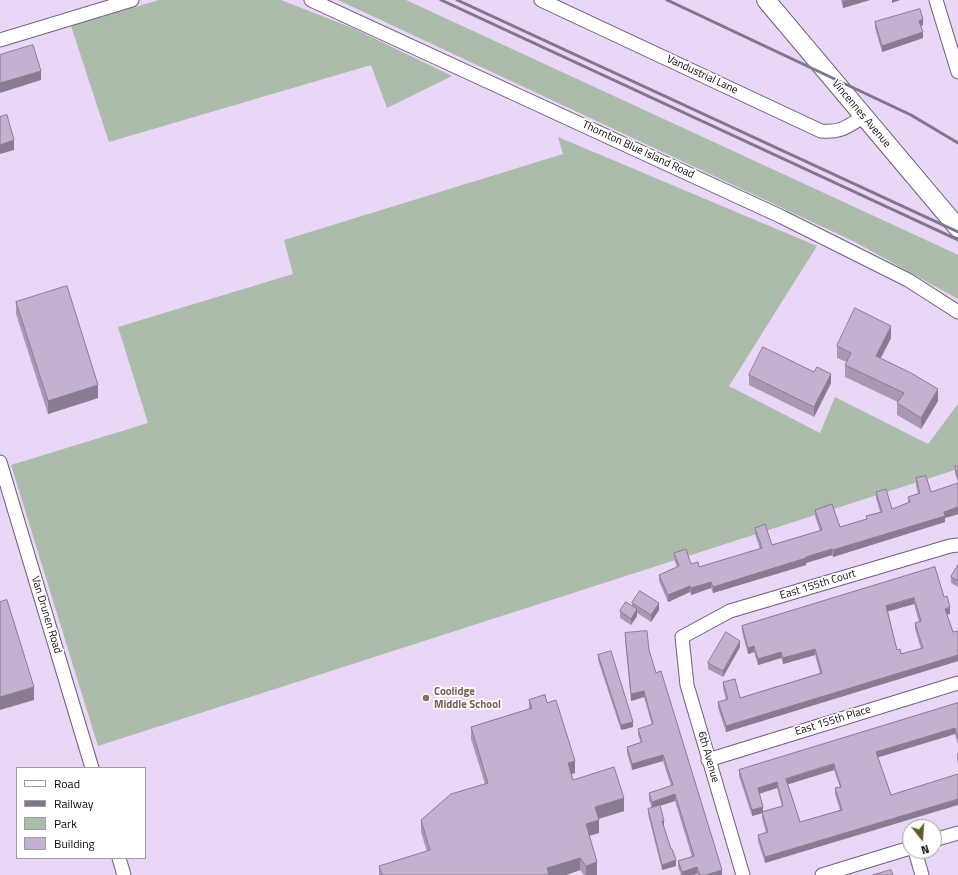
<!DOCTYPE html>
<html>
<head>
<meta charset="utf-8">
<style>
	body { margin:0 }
	#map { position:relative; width:958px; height:875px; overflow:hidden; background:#ead6f6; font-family:"Titillium Web",sans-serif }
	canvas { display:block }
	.legend { position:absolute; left:16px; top:767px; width:130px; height:92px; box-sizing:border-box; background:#fff; border:1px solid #9f9da1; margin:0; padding:5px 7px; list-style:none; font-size:12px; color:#100914 }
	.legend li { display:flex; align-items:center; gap:8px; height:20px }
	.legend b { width:20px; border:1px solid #9f9da1 }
	.north { position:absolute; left:902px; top:819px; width:40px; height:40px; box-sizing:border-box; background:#fff; border:1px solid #9f9da1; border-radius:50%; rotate:163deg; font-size:11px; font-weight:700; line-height:16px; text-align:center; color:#100914 }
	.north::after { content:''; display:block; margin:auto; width:14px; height:18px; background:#5d5c29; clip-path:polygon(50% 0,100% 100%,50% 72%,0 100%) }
</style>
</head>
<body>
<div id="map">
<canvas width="958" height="875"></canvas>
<ul class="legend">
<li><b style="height:5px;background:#fff"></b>Road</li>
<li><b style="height:5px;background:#83758b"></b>Railway</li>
<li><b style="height:11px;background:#acbcaa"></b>Park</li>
<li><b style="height:11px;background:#c4b1d0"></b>Building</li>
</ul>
<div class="north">N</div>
</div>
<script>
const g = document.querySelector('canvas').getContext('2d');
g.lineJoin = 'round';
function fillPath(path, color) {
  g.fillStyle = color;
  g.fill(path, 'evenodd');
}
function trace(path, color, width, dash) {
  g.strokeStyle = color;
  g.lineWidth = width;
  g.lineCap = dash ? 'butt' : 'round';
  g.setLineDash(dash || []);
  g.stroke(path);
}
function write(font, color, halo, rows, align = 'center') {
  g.font = font + ' "Titillium Web",sans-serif';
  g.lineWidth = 3.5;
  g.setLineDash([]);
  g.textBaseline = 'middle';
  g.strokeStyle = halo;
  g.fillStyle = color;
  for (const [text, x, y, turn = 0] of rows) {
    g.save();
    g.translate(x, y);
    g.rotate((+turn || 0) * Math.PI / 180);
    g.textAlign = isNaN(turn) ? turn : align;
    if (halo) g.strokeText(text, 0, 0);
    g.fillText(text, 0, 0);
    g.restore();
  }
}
fillPath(new Path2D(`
	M159,0h122l74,29 97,47 -65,32 -16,-43 -262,77 -38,-116z
	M338,0h68l533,246 19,9v44l-103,-57z
	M558,137l259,109 -88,140 91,47 15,-36 93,47 30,-40v65l-860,277 -87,-281 137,-42 -30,-96 175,-53 -9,-34 279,-86z`), '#acbcaa');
const street = new Path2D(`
	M311,0l471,217 126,63 50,32
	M541,0l280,131c19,2 26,-4 42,-14
	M936,0l22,72
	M0,40l132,-40
	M0,462l92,306
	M708,760l250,-77
	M934,840l24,-7
	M915,851l7,24
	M119,858l5,17
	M743,875l-56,-190 -5,-48 48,-26 220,-65 8,-1
	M822,875l88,-27`);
const secondary = new Path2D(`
	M766,0l192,228`);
trace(street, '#705e7a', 15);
trace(secondary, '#705e7a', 20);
trace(street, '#fff', 13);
trace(secondary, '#fff', 18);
trace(new Path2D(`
	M441,0l517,240
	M457,0l501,232
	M667,0l244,115 47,28`), '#83758b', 3);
fillPath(new Path2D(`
	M841,0h29l-27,8z
	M875,22l48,3 -2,1 2,12 -41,14 -7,-24z
	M16,302l82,96 -50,16 -32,-100z
	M891,338l-10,20 57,43 -17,28 -24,-14v-12l1,-1 -53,-25v-12l2,-3 -10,-4v-12z
	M814,372l17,11 -17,34 -65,-32v-10z
	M955,466h3v48l-13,4v4l-112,35 -1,-2 -26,8v2l-93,28 -2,-5 -20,7 -1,-3 -22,10 -9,-21v-6l18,-8 -3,-8v-6l17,11 8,3 61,-18 -5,-15v-6l17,17 48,-14 -5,-15v-6l25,17 26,-8v-3l14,-4 -4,-14v-6l16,17 16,-6v-6l10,-3 -2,-9v-7l15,14 27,-9 -3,-10z
	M958,565v22l-7,-4v-6z
	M935,567l9,30 6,17h-3l6,18 5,-1v30l-232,71 -8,-24v-6l8,-2 -3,-12v-6l17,16 80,-25 -5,-18 -32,9 -2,-6 -23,7 -4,-13 -6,2 -6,-22v-6zM914,604l5,18 -4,1v6l6,20 -20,5 -4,-4 -9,-39z
	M632,603l27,7 -8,12 -14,-9v3l-6,9 -11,-7v-7l12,-5z
	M625,633l24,17 7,23 66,202h-24l-1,-1 -4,1h-12l-3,-8v-6l14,-4 -17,-56 -15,5 4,20 12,40 -14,4 -14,-56v-5l4,-1 -3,-8v-7l22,-7 -8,-25 -31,9 -5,-17v-6l14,-4 -3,-8v-6l14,-4 -8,-28 -13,4 -6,-62z
	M740,647l-17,30 -15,-8v-6z
	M598,655l35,72 -12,3 -23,-70z
	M529,700l18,3 28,70 -3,1 1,6 51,31 -26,8 1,14 -10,2 8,40h-13l-4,-5 -14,5h-187v-9l48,-14 -6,-20v-12l64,-36 -14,-45v-12l58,-18z
	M958,703v42l-3,-11 -77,23 13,38 -126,68 -7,-22v-6l8,-2 -4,-15v-5l-10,3 -13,-40v-6zM834,770l6,17 -5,1v6l5,16 -40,12 -12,-38zM777,788l5,18 -19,5 -4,-17z
	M958,753v11l-1,-4v-6z`), '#a998b3');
fillPath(new Path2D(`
	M847,0h23l-27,8v-7z
	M892,0h8l-8,3z
	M923,19v6l-4,2v-6z
	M923,32v6l-41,14v-6z
	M41,71v9l-41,13v-10z
	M14,140v10l-14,4v-9z
	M891,326v12l-15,29v-11z
	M831,374v9l-17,34v-10z
	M98,385v13l-50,16v-13z
	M938,389v12l-17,28v-11z
	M958,507v7l-13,4v4l-112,35v-7z
	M832,549v6l-26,8v2l-93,28v-6l93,-30z
	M711,582v6l-20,7v-7z
	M690,586v6l-22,10v-7z
	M914,598v6l-28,8v-6z
	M659,603v7l-8,12v-7z
	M950,607v7l-5,1v-6z
	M637,609v7l-6,9v-6z
	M740,641v6l-17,30v-6z
	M754,646v6l-6,2v-6z
	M815,649v6l-32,9v-6z
	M781,652v6l-23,7v-6z
	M958,655v6l-232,71v-6z
	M34,687v13l-34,10v-13z
	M644,691v6l-13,4v-7z
	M633,722v5l-12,3v-5z
	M955,728v6l-79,24v-6z
	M663,755v6l-31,9v-6z
	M575,761v12l-7,2v-12z
	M834,764v6l-48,15v-6z
	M777,782v6l-19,6v-6z
	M675,794v7l-23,7v-6z
	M624,798v13l-29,9v-13z
	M958,799v6l-193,58v-6z
	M763,807v6l-11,3v-6z
	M599,820v13l-13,4v-13z
	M662,821h2v5l-2,1z
	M580,858v12l-14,5h-19v-7z
	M676,860v6l-14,4v-5z
	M597,862v13h-11v-9z
	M697,867v7l-4,1h-11v-3z
	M722,870v5h-16z`), '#897c92');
const building = new Path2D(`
	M920,9l3,10 -4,2 4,11 -41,14 -7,-24z
	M33,45l8,26 -41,12v-28z
	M7,115l7,25 -14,5v-28z
	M67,286l31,99 -50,16 -32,-99z
	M855,308l36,18 -15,30 35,17 27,16 -17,29 -24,-15 7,-10 -59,-28 6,-12 -14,-7z
	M763,347l51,25 3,-5 14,7 -17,33 -65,-32z
	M955,466h3v11z
	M926,476l5,16 27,-9v24l-14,5 1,4 -112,34 -1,-1 -26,8v1l-93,29 -2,-5 -20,6 -1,-2 -22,9 -9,-20 20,-9 -5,-13 12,-4 5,15 7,-2 1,5 63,-19 -7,-20 10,-4 7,21 50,-15 -7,-20 17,-6 8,23 27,-8 -1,-3 16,-4 -6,-20 10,-3 6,20 18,-7 -2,-5 12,-4 -4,-15z
	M958,565v16l-7,-4z
	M935,567l9,30 3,-1 3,11 -5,2 8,23 5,-1v24l-232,71 -8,-24 10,-3 -5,-17 12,-3 5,19 82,-25 -7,-24 -32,9 -2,-6 -23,7 -4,-13 -6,2 -6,-22zM914,598l7,23 -6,2 8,25 -22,6 -1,-5 -3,1 -11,-44z
	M640,591l19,12 -8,12 -19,-12z
	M7,600l27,87 -34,10v-95z
	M626,602l11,7 -6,10 -11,-8z
	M647,631l2,19 7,23 5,-2 61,199 -16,5h-6l-3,-8 -15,5 -4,-11 16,-5 -19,-62 -23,8 -3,-9 24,-8 -10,-30 -31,9 -5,-17 15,-5 -4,-13 15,-5 -9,-33 -13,3 -6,-61z
	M726,632l14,9 -17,30 -15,-8z
	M611,651l22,71 -12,3 -23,-70z
	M545,695l2,8 9,-3 19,61 -7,2 5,17 41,-13 10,31 -29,9 4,13 -13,4 11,38 -11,4 -6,-8 -33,10 2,6 -2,1h-165l-3,-9 51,-16 -9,-30 30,-26 37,-11 -17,-56 61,-19 -3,-8z
	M958,703v36l-3,-11 -79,24 15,43 67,-21v25l-193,58 -7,-22 10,-3 -6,-20 21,-6 -6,-24 -19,6 5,19 -11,3 -13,-40zM834,764l7,23 -6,1 7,22 -42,12 -14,-43z
	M660,805l4,16h-2l9,28h1l4,11 -14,5 -14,-56z
	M891,870l2,5h-20z`);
fillPath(building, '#c4b1d0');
trace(building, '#897c92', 1);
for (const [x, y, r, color] of [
	[426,698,4,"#8d6e63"]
]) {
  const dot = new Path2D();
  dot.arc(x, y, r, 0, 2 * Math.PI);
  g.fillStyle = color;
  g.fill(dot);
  trace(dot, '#fff', 1.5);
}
write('11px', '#100914', '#fff', [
	["Vandustrial Lane",702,75,25],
	["Vincennes Avenue",861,114,50],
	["Thornton Blue Island Road",638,150,25],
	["East 155th Court",818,585,-17],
	["Van Drunen Road",46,615,73],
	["East 155th Place",833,721,-17],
	["6th Avenue",708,757,74]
]);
write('bold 11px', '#785e54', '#fff', [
	["Coolidge",434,692],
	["Middle School",434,705]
], 'left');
</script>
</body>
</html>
